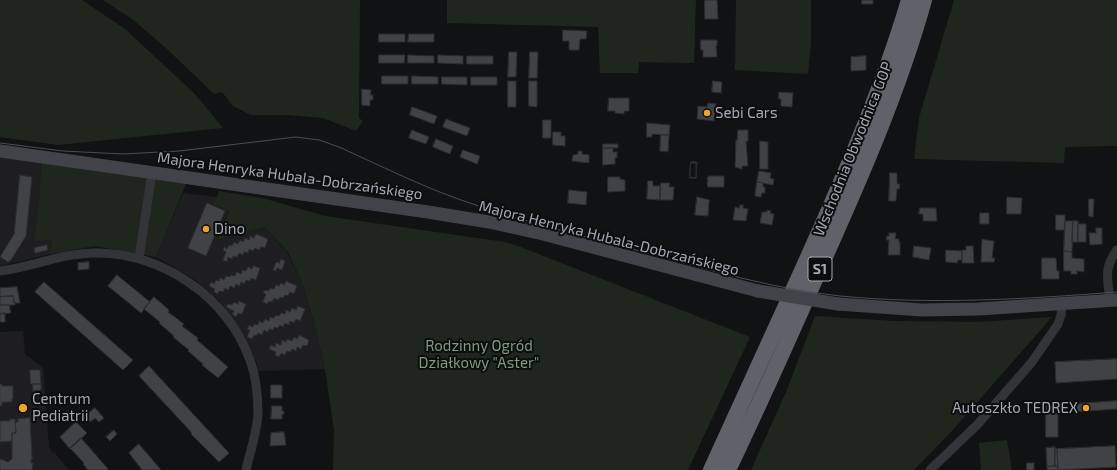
<!DOCTYPE html>
<html>
<head>
<meta charset="utf-8">
<style>
	body { margin:0 }
	canvas { display:block; background:#111213 }
</style>
</head>
<body>
<canvas width="1117" height="470"></canvas>
<script>
const g = document.querySelector('canvas').getContext('2d');
g.lineJoin = 'round';
function fillPath(path, color) {
  g.fillStyle = color;
  g.fill(path, 'evenodd');
}
function trace(path, color, width, dash) {
  g.strokeStyle = color;
  g.lineWidth = width;
  g.lineCap = dash ? 'butt' : 'round';
  g.setLineDash(dash || []);
  g.stroke(path);
}
function write(font, color, halo, rows, align = 'center') {
  g.font = font + ' "Exo 2",sans-serif';
  g.lineWidth = 4;
  g.setLineDash([]);
  g.textBaseline = 'middle';
  g.strokeStyle = halo;
  g.fillStyle = color;
  for (const [text, x, y, turn = 0] of rows) {
    g.save();
    g.translate(x, y);
    g.rotate((+turn || 0) * Math.PI / 180);
    g.textAlign = isNaN(turn) ? turn : align;
    if (halo) g.strokeText(text, 0, 0);
    g.fillText(text, 0, 0);
    g.restore();
  }
}
fillPath(new Path2D(`
	M0,157l41,6 -2,38 -6,41 19,-2 -2,14 -50,12z
	M183,193l34,4 -2,7 14,6 -12,30 47,-13 23,25 16,33 11,37 11,47 -66,2 -5,-14 -19,-35 -16,-21 -25,-22 -38,-22z
	M23,331l2,23 18,14 6,79 3,6 2,-1 15,18h-69v-138z`), '#1e1e20');
fillPath(new Path2D(`
	M0,0h82l43,29 69,64 29,35 -165,17 -58,-8z
	M103,0h257l-1,118 4,3 -7,10 -33,-13 -36,-3h-36l-18,-9 -11,-14 -8,2 -48,-46 -34,-29z
	M447,0h249l-2,63 -55,-1 -1,11h-38l-2,-46 -151,-4z
	M736,0h75v44l-3,30 -73,-4z
	M954,0h163v146l-52,1 -1,16 -150,-4 5,-41z
	M41,163l145,21 -30,73 -61,-11 -45,8 2,-14 -19,2 6,-41z
	M219,191l47,8 59,17 180,26 13,4 232,91 -62,133h-355l1,-40 -9,-61 -11,-47 -11,-37 -15,-33 -24,-25 -47,13 12,-29 -15,-7z
	M815,316l79,5 83,1 75,-5 -100,114 -38,39h-163l35,-78z
	M1007,440l5,30h-31l-2,-27z`), '#1e261e');
const building = new Path2D(`
	M705,0h12l1,19h-13z
	M862,0h11v4h-11z
	M563,30l24,1 -1,8h-6l-1,11h-10v-9h-6z
	M379,34h26v8h-26z
	M409,34h25v8h-26z
	M701,40h16v6h-1l1,11h-14v-7h-2z
	M509,52h8l-1,25h-8z
	M530,52h8l-1,26h-8z
	M379,55h26l-1,8h-25z
	M408,55l26,1v7h-26z
	M438,55l25,1v8l-25,-1z
	M467,56h26v8h-26z
	M866,56v14l-15,1v-14z
	M382,76h26v8h-26z
	M412,76l26,1v7h-26z
	M442,77h25v8l-25,-1z
	M471,77h26v8h-26z
	M508,81h8v26h-8z
	M529,81h8v26l-8,-1z
	M713,81l9,1 -1,11 -9,-1z
	M362,89l9,1 -1,5h3v5h-3v6l-8,-1z
	M779,92l14,1 -1,14 -11,-1v-7h-2z
	M609,98h20v13h-5v3l-9,-1v-2h-7z
	M708,103l8,1 -2,17 -17,-2 1,-13 9,1z
	M412,107l25,9 -3,8 -24,-9z
	M446,119l24,9 -3,8 -24,-9z
	M543,120h8v18h-8z
	M647,123l23,2 -1,10 -17,-1v3h-5z
	M412,130l17,7 -3,7 -17,-6z
	M738,130h10v11h-2l2,25h-6v3l-7,-2 1,-27h1z
	M553,132h8v4h4v10l-12,-1z
	M661,135h8l-1,17 -8,-1z
	M436,139l17,7 -3,8 -17,-7z
	M760,141l8,1v27h-8z
	M603,144h15v4h-15z
	M603,148h10v4h4v6h-2v6l-12,1z
	M463,150l17,6 -3,8 -17,-7z
	M578,151h4v3l7,1v8l-17,-2 1,-6 5,-1z
	M691,162h6l-1,16 -6,-1z
	M691,163h5v15h-6z
	M759,171l12,2 -1,5 4,1 -1,6 -16,-3z
	M890,173h7v11h3l-1,5h-2l-1,12h-7z
	M20,175l12,2 -6,59 -15,24 -3,2 -8,-5 14,-23z
	M709,176h15v11h-16l-1,-3 1,-4 -1,-1z
	M608,177h12v2l5,1v11l-17,1z
	M648,181h5v5h7v14l-13,-1z
	M757,182l6,1v4h2v6h-3l-1,4 -6,-1z
	M661,183h9l-1,4h5l-1,13h-13z
	M569,190l18,2 -1,13 -18,-2z
	M697,197l13,3 -1,1 -1,15 -13,-1z
	M1007,197l15,1 -1,16h-14z
	M1089,199h5l-1,18 -4,-1z
	M207,203l18,8 -19,45 -18,-8z
	M740,205h3v3l5,1 -2,12 -13,-1 2,-13 4,1z
	M920,208h16l1,13h-14v-7h-4z
	M767,210l4,1 -1,2 4,1 -2,11 -12,-2 2,-11h5z
	M980,213h9v11h-9z
	M1056,215h9v15h-9z
	M1065,221h8l-1,31 -8,-1z
	M1073,221h5v21h-6z
	M1078,224h8v18h-8z
	M1096,228h6v16l-12,1 -1,-12h7z
	M889,233h7l-1,6h4v3h1v13h-12l1,-15h-3l1,-4h2z
	M256,234l12,5 -3,9 -4,-1 -2,3 -4,-2 -2,3 -4,-2 -1,4 -4,-1 -1,3 -4,-2 -2,4 -4,-1 -1,3 -4,-2 -1,5 -4,-2 3,-8 -3,-2 1,-3 3,2 2,-4 3,1 2,-4 4,2 2,-4 3,2 2,-4 4,2 1,-4 4,2z
	M983,239l3,1 8,1 -2,17h3l-1,4h-13l1,-22z
	M47,245l1,5 -13,3 -1,-5z
	M914,246l17,2 -2,12 -16,-3z
	M966,246h7l1,17h-12v-13h4z
	M946,250l16,1v9h-4l-1,3 -11,-1z
	M1064,251l8,1v6l12,1v13l-7,-1v3h-6v-3h-7z
	M1042,258h14l1,13h2v8h-17z
	M281,259l4,2 -3,9 -5,-2 -1,3 -3,-1 3,-8 3,1z
	M89,262v7l-11,1v-7z
	M253,266l7,2 -4,12 -5,-2 -1,3 -4,-1 -2,4 -3,-2 -1,4 -4,-2 -2,4 -4,-2 -2,4 -3,-2 -2,4 -4,-1 -1,3 -4,-2 1,-3 -6,-3 2,-4 3,2 2,-4 3,1 1,-3 4,2 2,-4 4,1 1,-2 4,1 2,-4 4,2 1,-4 4,1 2,-4 4,2z
	M117,275l33,27 -9,11 -33,-27z
	M286,281l11,5 -3,8 -4,-2 -2,4 -3,-1 -2,3 -3,-1 -2,3 -4,-2 -2,4 -3,-1 -2,3 -4,-2 3,-8 -3,-1 2,-3 4,1 1,-3 4,1 2,-4 3,1 2,-3 3,2z
	M44,282l89,78 -10,10 -88,-78z
	M17,287l3,16h-6l-1,-7 -13,1v-9z
	M13,296l2,9h-15v-8z
	M154,297l15,13 -1,2 16,12 -2,2 16,12 -1,2 31,27 -10,11 -16,-13 1,-1 -15,-13 1,-1 -16,-13 1,-1 -15,-13 1,-1 -16,-13z
	M239,301l7,3 -4,10 -4,-1 -2,4 -4,-3 2,-3 -8,-4 2,-3 4,1 2,-3 4,2z
	M0,305h9l2,8 -11,1z
	M298,306l7,3 -5,12 -4,-2 -2,4 -4,-2 -1,4 -4,-2 -2,4 -3,-2 -2,3 -4,-1 -1,3 -4,-1 -1,3 -4,-2 -2,5 -4,-2 -2,3 -2,-1 -2,4 -5,-2 3,-7 -3,-1 2,-4 4,2 1,-3 4,1 1,-4 4,2 2,-4 4,2 1,-4 4,1 2,-3 3,1 2,-3 4,1 1,-4 4,2 2,-4 4,2z
	M5,313v9h-5v-8z
	M299,335l10,5 -2,6 -4,-1 -2,4 -4,-2 -1,4 -4,-2 -1,3 -4,-1 -2,4 -4,-2 -2,4 -4,-2 1,-3 -7,-3 2,-4 4,2 1,-4 5,2 1,-5 4,2 1,-3 5,2 2,-4 3,2z
	M1117,359v20l-61,4 -1,-21z
	M149,366l80,87 -10,9 -28,-28 1,-1 -53,-57z
	M30,370h10l1,14h-10z
	M0,384h2v2h11v13h-1v3h-10v4h-2z
	M33,384h8v6l-8,1z
	M271,385h11v13h-11z
	M1117,401v8l-43,3 -1,-8z
	M1046,405h12v32h-12z
	M272,406h10v5h2v3h-2v5h-11z
	M95,408l9,10 -5,4 -4,-4 -5,4 -5,-6z
	M30,418l2,40h2l-3,1v4h2l-1,7h-32v-11l8,3 4,-3v-26h4l-1,-11h3v-3z
	M10,419h5l1,14h-4v8l-12,1v-21h10z
	M76,422l11,11 -17,16 -10,-12z
	M114,430l3,4 -7,7 -4,-4z
	M284,432l2,13 -16,1 1,-13z
	M81,438l27,31 -1,1h-19l-5,-6 1,-1 -14,-15z
	M139,444l22,26h-19l-13,-17z
	M1115,446l1,21 -58,3 -1,-21z
	M1055,447v19l-8,1 -1,-19z
	M1055,449h2l1,17h-3z
	M1027,463h7v7h-7z
	M1058,466v4h-11v-3z`);
fillPath(building, '#404246');
trace(building, '#2b2c2f', 1);
trace(new Path2D(`
	M139,258l13,-85
	M0,271c34,-4 63,-19 98,-18 66,1 129,44 152,107 6,16 8,36 8,54 -1,18 -8,38 -12,56
	M1110,301c-2,-22 -7,-32 7,-51
	M930,470l47,-45 55,-63 26,-38 3,-9 1,-11`), '#333438', 9);
trace(new Path2D(`
	M0,151l428,61 61,10 54,12 215,57
	M838,304l84,6 56,-1 139,-9`), '#414348', 13);
trace(new Path2D(`
	M711,470c31,-69 63,-137 94,-206 39,-87 77,-173 104,-264
	M728,470c32,-67 62,-134 92,-202 39,-87 78,-175 104,-268`), '#5f6269', 16);
trace(new Path2D(`
	M0,143l63,8 60,3 56,-3 117,-14 23,3 20,7c40,18 82,39 122,53 62,22 127,37 190,54 62,17 124,35 189,42 92,9 185,3 277,-4`), '#4a4c51', 1);
trace(new Path2D(`
	M758,291l80,13`), '#414348', 13);
for (const [x, y, r, color] of [
	[707,113,4,"#efa22d"],
	[206,229,4,"#efa22d"],
	[23,408,5,"#efa22d"],
	[1086,408,4,"#efa22d"]
]) {
  const dot = new Path2D();
  dot.arc(x, y, r, 0, 2 * Math.PI);
  g.fillStyle = color;
  g.fill(dot);
  trace(dot, '#0d0d0e', 1.5);
}
for (const [x, y, w] of [
	[820,269,24]
]) {
  const box = new Path2D();
  box.roundRect(x - w / 2, y - 12, w, 24, 3);
  g.fillStyle = '#0d0d0e';
  g.fill(box);
  trace(box, '#a3a9b4', 1);
}
write('bold 14px', '#a3a9b4', null, [
	["S1",820,269]
]);
write('15px', '#a3a9b4', '#0d0d0e', [
	["Sebi Cars",715,113],
	["Dino",214,229],
	["Centrum",32,399],
	["Pediatrii",32,416],
	["Autoszkło TEDREX",1078,408,"right"]
], 'left');
write('15px', '#a3a9b4', '#0d0d0e', [
	["Wschodnia Obwodnica GOP",853,149,-68],
	["Majora Henryka Hubala-Dobrzańskiego",290,176,8],
	["Majora Henryka Hubala-Dobrzańskiego",609,238,14]
]);
write('15px', '#7a9f7a', '#0d0d0e', [
	["Rodzinny Ogród",479,346],
	["Działkowy \"Aster\"",479,363]
]);
</script>
</body>
</html>
